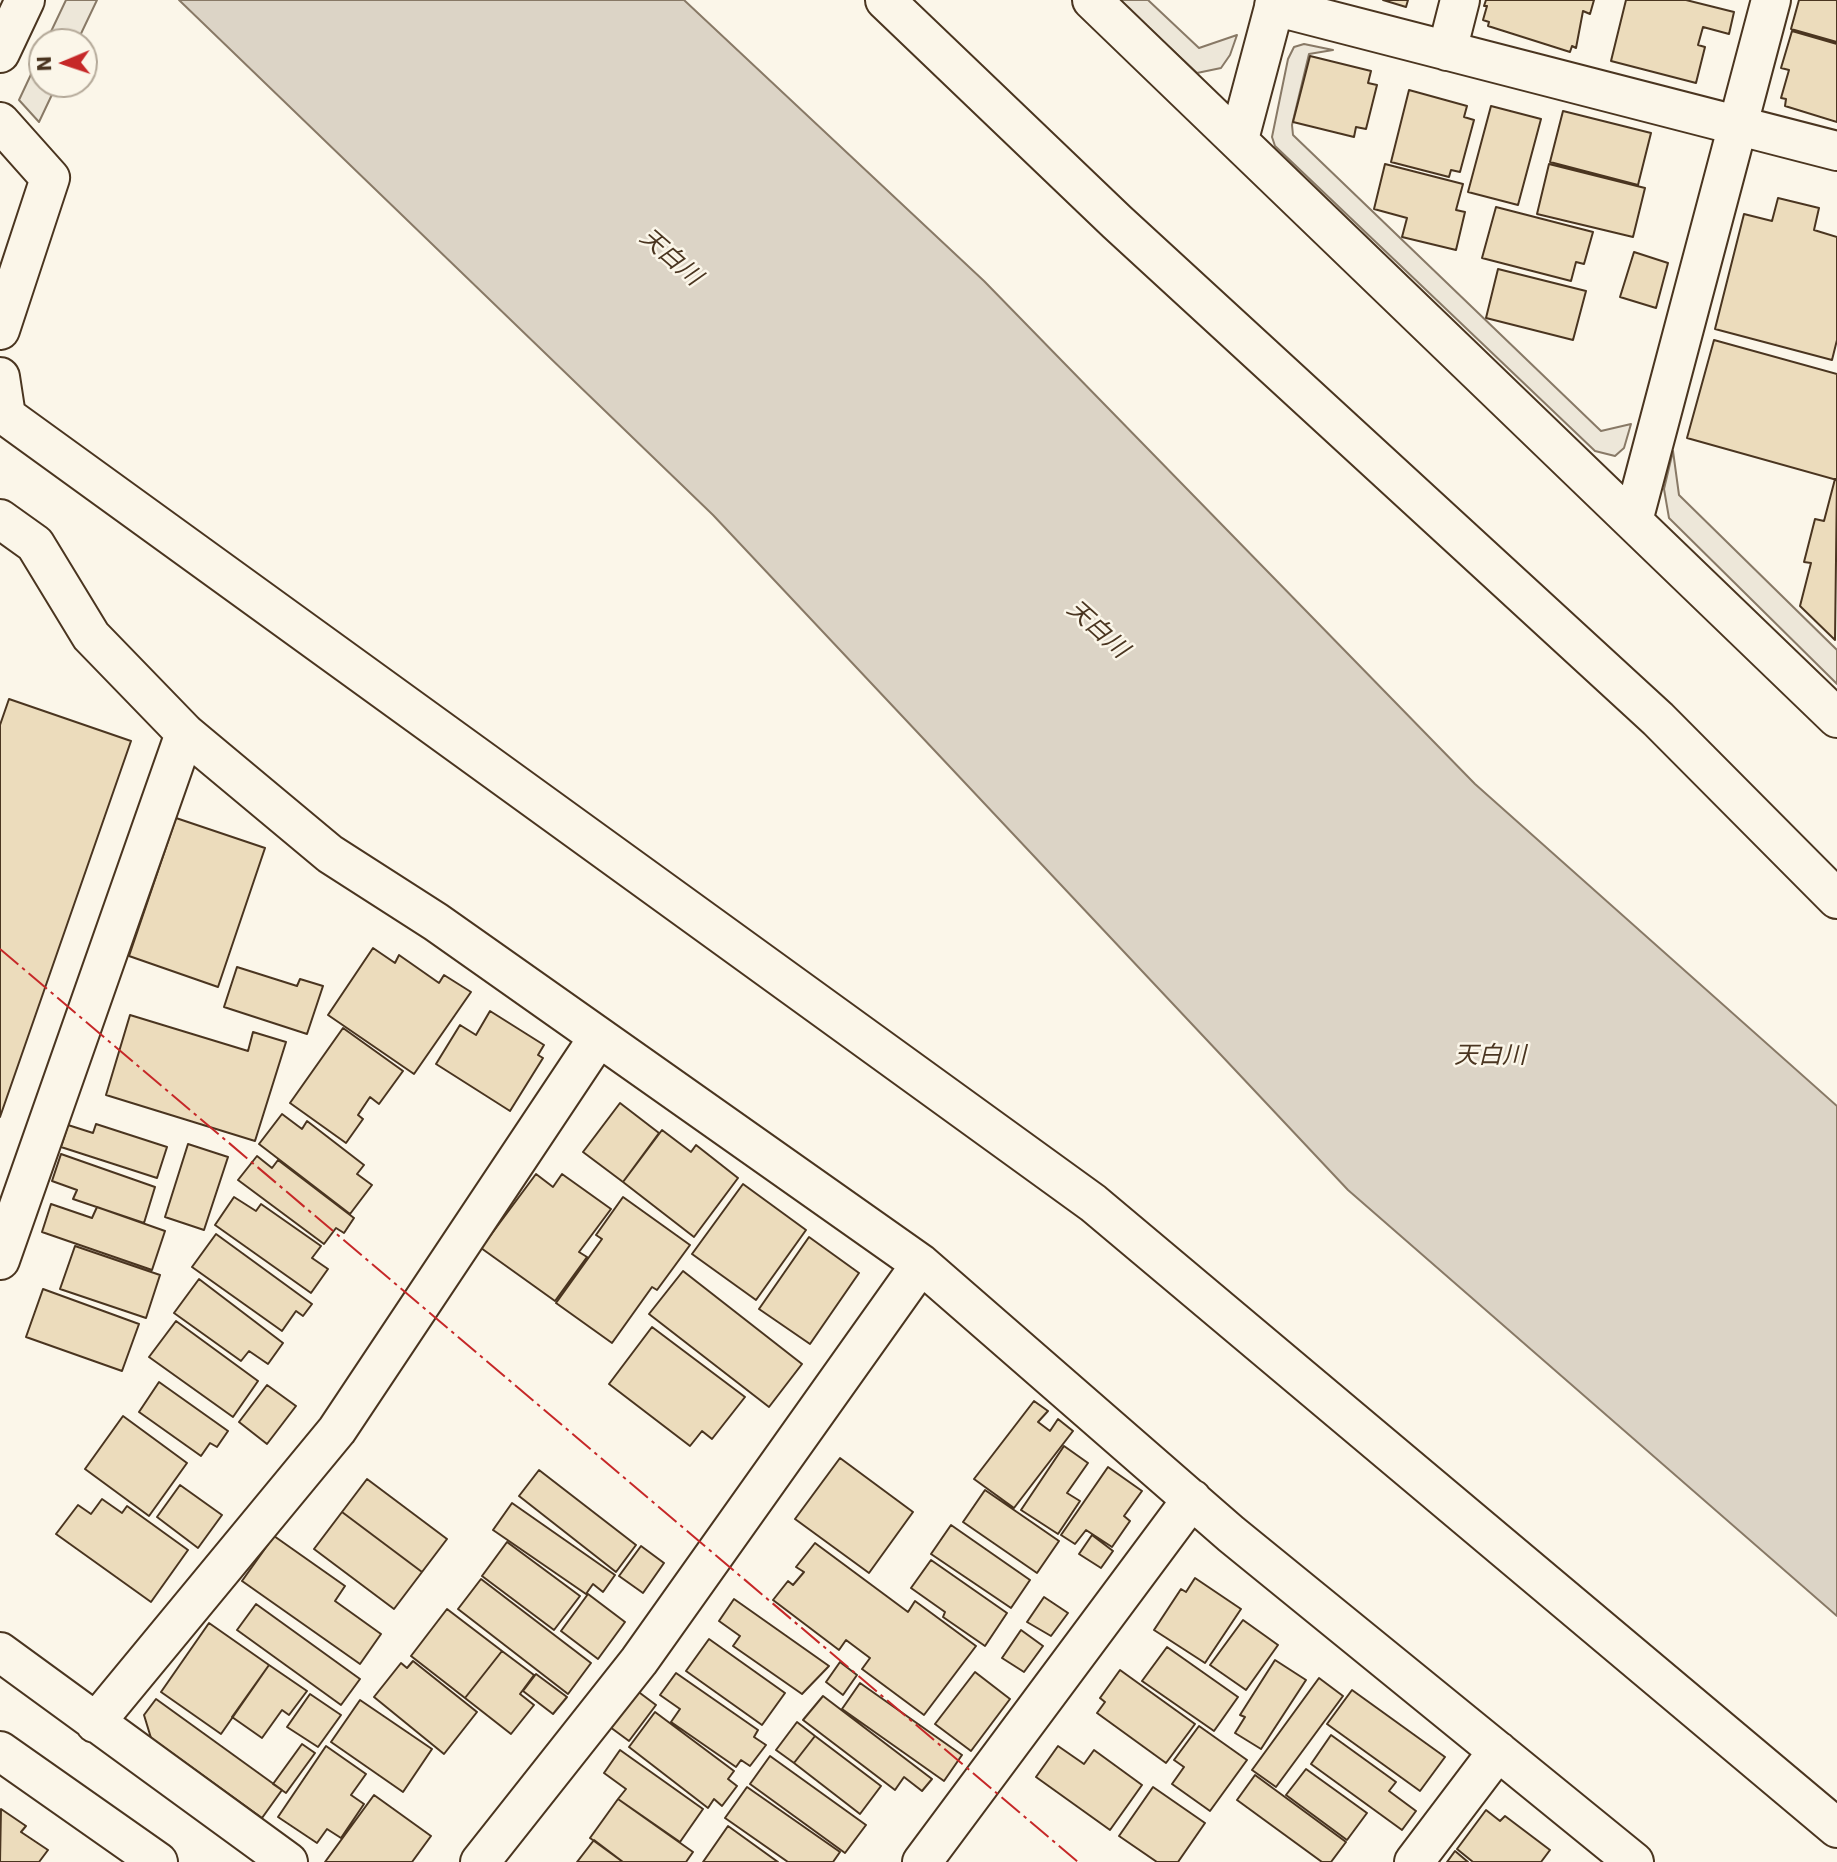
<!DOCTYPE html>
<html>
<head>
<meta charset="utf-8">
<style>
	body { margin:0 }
	#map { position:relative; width:1837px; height:1862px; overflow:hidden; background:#fbf6e9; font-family:"DejaVu Sans",sans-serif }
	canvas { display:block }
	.north { position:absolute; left:28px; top:28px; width:70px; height:70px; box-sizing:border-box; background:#fbf6e9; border:2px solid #b4a999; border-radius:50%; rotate:268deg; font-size:19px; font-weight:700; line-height:28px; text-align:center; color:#4a3520 }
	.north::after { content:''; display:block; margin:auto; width:24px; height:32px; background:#c62828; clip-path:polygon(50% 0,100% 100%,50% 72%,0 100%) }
</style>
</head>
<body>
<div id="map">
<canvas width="1837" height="1862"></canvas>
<div class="north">N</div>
</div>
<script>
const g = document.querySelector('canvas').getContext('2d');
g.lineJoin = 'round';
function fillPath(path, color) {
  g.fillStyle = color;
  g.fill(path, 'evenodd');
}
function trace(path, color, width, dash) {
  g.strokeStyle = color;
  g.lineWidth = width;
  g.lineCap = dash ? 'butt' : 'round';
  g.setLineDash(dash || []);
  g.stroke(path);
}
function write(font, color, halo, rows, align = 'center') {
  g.font = font + ' "DejaVu Sans","Noto Sans JP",sans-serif';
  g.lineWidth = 5;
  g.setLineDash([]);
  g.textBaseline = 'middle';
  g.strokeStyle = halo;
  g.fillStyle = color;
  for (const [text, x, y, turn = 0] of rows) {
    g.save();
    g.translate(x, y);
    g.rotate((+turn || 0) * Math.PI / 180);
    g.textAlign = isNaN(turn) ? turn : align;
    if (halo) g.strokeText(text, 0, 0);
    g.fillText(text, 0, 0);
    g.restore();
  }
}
const parking = new Path2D(`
	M66,0h31l-20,42h-31z
	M1119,0h29l51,48 38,-13 -7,20 -9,13 -24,5z
	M1304,44l29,6 -24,4 -17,71 1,10 308,296 30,-7 -7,24 -9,8 -20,-5 -320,-305 -3,-9 16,-78 6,-12z
	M42,51v33h15l-18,38 -20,-22z
	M1673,451l6,44 158,155v34l-168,-166 -5,-29z`);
fillPath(parking, '#ede7d9');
trace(parking, '#887966', 2);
const water = new Path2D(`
	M179,0h505l300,281 491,503 362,322v510l-489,-426 -635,-675z`);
fillPath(water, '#dcd4c6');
trace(water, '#887966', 2);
const building = new Path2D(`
	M1383,0h25l-2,7z
	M1486,0h108l-4,14 -7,-3 -7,37 -4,-2 -2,6 -82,-26 1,-4 -6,-2 4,-14h-3z
	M1626,0h60l48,12 -5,22 -26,-7 -5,18 7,2 -9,36 -85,-22z
	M1799,0h38v42l-46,-13z
	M1792,31l45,13v78l-52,-16 1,-7 -5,-1 8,-28 -8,-2z
	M1310,56l61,15 -3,12 9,2 -11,44 -10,-2 -2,10 -61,-15z
	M1409,90l58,16 -3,11 10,3 -14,52 -9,-2 -2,7 -58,-15z
	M1491,106l50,13 -23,86 -50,-13z
	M1563,111l88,22 -13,52 -88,-23z
	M1385,164l78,20 -7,26 9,2 -9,38 -54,-13 5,-19 -33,-9z
	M1549,164l96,24 -12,49 -96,-23z
	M1778,198l41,10 -5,22 23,7v103l-5,20 -117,-31 29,-115 28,7z
	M1496,207l97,25 -9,32 -8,-2 -5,19 -89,-23z
	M1634,252l34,11 -12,45 -36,-11z
	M1498,269l88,22 -13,49 -87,-22z
	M1714,340l123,34v106l-150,-42z
	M1835,479l2,1 -2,160 -35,-34 11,-43 -7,-1 11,-43 9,2z
	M9,699l122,42 -131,376v-392z
	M176,818l89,30 -47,139 -89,-31z
	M373,948l22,15 4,-8 40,28 5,-8 27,17 -57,82 -86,-59z
	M237,967l60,19 3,-7 23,7 -16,48 -83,-27z
	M490,1011l54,34 -6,10 5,3 -33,53 -74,-47 24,-39 16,10z
	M130,1015l118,36 5,-19 33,10 -31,99 -149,-46z
	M343,1028l60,43 -24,33 -9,-7 -12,18 5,4 -17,24 -56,-40z
	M620,1103l39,30 -36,49 -40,-30z
	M282,1114l20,15 5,-8 57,44 -7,9 15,11 -22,29 -91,-70z
	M96,1124l71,23 -10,31 -96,-31 7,-22 25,8z
	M662,1130l29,22 5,-7 42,33 -44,59 -71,-55z
	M188,1144l40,13 -24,73 -39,-13z
	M61,1154l94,33 -11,36 -71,-24 4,-9 -25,-9z
	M257,1156l15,12 6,-8 76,58 -10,15 -8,-5 -12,16 -86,-64z
	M536,1174l17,13 9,-13 49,35 -32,43 8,5 -32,44 -74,-53z
	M743,1184l63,46 -50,70 -64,-46z
	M234,1197l22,14 5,-7 60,42 -9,12 16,11 -17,24 -96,-68z
	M623,1197l67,48 -33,45 -5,-3 -40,56 -56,-40 46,-64 -6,-4z
	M51,1204l41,14 5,-11 68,24 -13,39 -110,-38z
	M216,1234l96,70 -9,12 -7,-5 -14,20 -90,-64z
	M809,1237l50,36 -49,71 -51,-35z
	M75,1246l85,29 -14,43 -86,-29z
	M683,1271l119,93 -33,43 -120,-93z
	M199,1279l84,64 -15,21 -19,-13 -8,10 -67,-48z
	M43,1289l96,35 -17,47 -96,-34z
	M176,1321l82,60 -25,36 -84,-60z
	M652,1327l93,70 -33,42 -10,-8 -12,15 -81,-62z
	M159,1382l69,49 -11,16 -7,-4 -9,13 -62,-44z
	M267,1385l29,21 -29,38 -28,-22z
	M1034,1401l14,10 -10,11 12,9 8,-12 15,12 -59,77 -40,-29z
	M123,1416l64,47 -38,53 -64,-47z
	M1064,1446l24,17 -21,30 13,8 -22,33 -37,-24z
	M840,1458l73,54 -44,61 -74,-54z
	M1108,1467l34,24 -18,25 6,5 -18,26 -26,-17 -11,14 -14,-9z
	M539,1470l97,75 -20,27 -97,-76z
	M367,1479l80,60 -25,33 -80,-60z
	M180,1485l42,30 -24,33 -41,-31z
	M985,1490l74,51 -22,32 -74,-51z
	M102,1499l20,14 5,-7 61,44 -37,52 -95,-68 22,-29 13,9z
	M512,1503l103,72 -12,17 -10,-8 -7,10 -93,-64z
	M342,1512l80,60 -28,37 -80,-60z
	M951,1525l79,55 -19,28 -80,-54z
	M1092,1535l21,16 -12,17 -22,-14z
	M274,1536l71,50 -10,15 46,33 -21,30 -118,-83z
	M507,1542l73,54 -26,34 -72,-54z
	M815,1543l93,69 7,-11 61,45 -52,69 -62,-46 8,-11 -24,-18 -7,10 -66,-50 15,-19 5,4 11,-13 -8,-5z
	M641,1546l23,17 -21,30 -24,-17z
	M931,1560l76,53 -22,33 -42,-29 2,-5 -34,-24z
	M1195,1578l46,31 -36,54 -51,-33 27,-41 5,3z
	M481,1579l110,84 -23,31 -110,-85z
	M588,1594l37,28 -27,37 -37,-28z
	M1044,1597l24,16 -17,23 -24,-14z
	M734,1599l95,67 -27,28 -69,-48 7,-10 -21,-15z
	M256,1604l104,75 -19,26 -104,-75z
	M447,1609l55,42 -37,47 -54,-42z
	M1243,1620l35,25 -32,45 -36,-25z
	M209,1623l60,42 -48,69 -60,-42z
	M1021,1630l22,16 -19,26 -22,-14z
	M709,1639l76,54 -23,32 -76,-54z
	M1167,1647l71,50 -24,34 -72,-50z
	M502,1651l32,24 -14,19 14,11 -23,29 -46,-36z
	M1275,1660l31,20 -45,69 -26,-16 10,-16 -5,-2z
	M413,1661l64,51 -33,42 -70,-57 27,-34 6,5z
	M840,1662l17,13 -14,20 -17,-13z
	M269,1665l38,26 -18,24 -7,-5 -20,28 -30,-21z
	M1120,1670l75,54 -29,39 -69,-50 8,-11 -5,-4z
	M975,1672l35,27 -39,52 -36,-27z
	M676,1673l82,57 -4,7 12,8 -16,21 -9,-6 -5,7 -65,-45 9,-13 -20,-14z
	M536,1674l31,23 -14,17 -30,-23z
	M1319,1678l24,18 -67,91 -24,-17z
	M860,1683l102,72 -18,26 -102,-72z
	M636,1690l20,15 -27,36 -19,-14z
	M1352,1690l93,67 -25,34 -93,-67z
	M310,1694l31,21 -23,32 -31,-20z
	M823,1696l109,83 -10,12 -18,-14 -9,13 -92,-70z
	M156,1699l126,91 -20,28 -111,-80 -7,-23z
	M360,1700l72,49 -29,43 -72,-50z
	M655,1712l79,59 -6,8 9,7 -15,20 -8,-7 -6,9 -79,-61z
	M797,1722l18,14 -21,27 -18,-13z
	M1199,1726l48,34 -37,51 -38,-27 12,-17 -10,-7z
	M1331,1735l65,47 -7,9 27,20 -14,19 -91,-66z
	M815,1736l66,50 -21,28 -66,-51z
	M302,1744l13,9 -29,40 -13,-9z
	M326,1746l40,28 -15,21 13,9 -23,34 -14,-9 -10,14 -39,-26z
	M1058,1746l26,18 10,-14 48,35 -32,45 -74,-53z
	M620,1750l83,59 -23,33 -62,-43 8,-10 -22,-16z
	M770,1756l96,69 -21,28 -95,-69z
	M1306,1769l61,44 -20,27 -61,-45z
	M1255,1775l91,67 -15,20h-9l-85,-62z
	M747,1787l93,65 -7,10h-45l-63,-44z
	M1153,1787l52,36 -27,39h-21l-38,-26z
	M374,1795l57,41 -19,26h-87z
	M618,1799l75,53 -7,10h-63l-33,-24z
	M1,1809l25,17 -5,6 27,18 -9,12h-39z
	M1486,1810l14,11 5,-5 45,34 -9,12h-68l-16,-13z
	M728,1826l50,36h-75z
	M594,1840l29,22h-46z
	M1455,1851l13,11h-21z`);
fillPath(building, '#ecdcbc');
trace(building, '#4a3520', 2);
const minor = new Path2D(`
	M885,0l232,222 541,497 179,180
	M1092,0l745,718
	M1274,6l563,145
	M1447,51l13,-51
	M0,122l50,56 -50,152
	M1239,139l37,-139
	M0,377l6,39 1087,787 744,625
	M0,519l35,25 56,92 94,97 145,121 106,68 485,342 310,270 403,328
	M1633,521l138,-521
	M0,1260l185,-527
	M0,1652l288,210
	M95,1723l242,-293 261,-392
	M0,1751l158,111
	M480,1862l159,-201 282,-397
	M922,1862l270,-363
	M1414,1862l84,-111`);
const major = new Path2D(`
	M0,53l25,-53`);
trace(minor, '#4a3520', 42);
trace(major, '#4a3520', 42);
trace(minor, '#fbf6e9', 38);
trace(major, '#fbf6e9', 38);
trace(new Path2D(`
	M0,949l1078,913`), '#c62828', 2, [24, 5, 3.5, 5]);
write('italic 24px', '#4a3520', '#fbf6e9', [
	["天白川",670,258,41],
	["天白川",1097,630,42],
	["天白川",1490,1057]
]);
</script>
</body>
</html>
